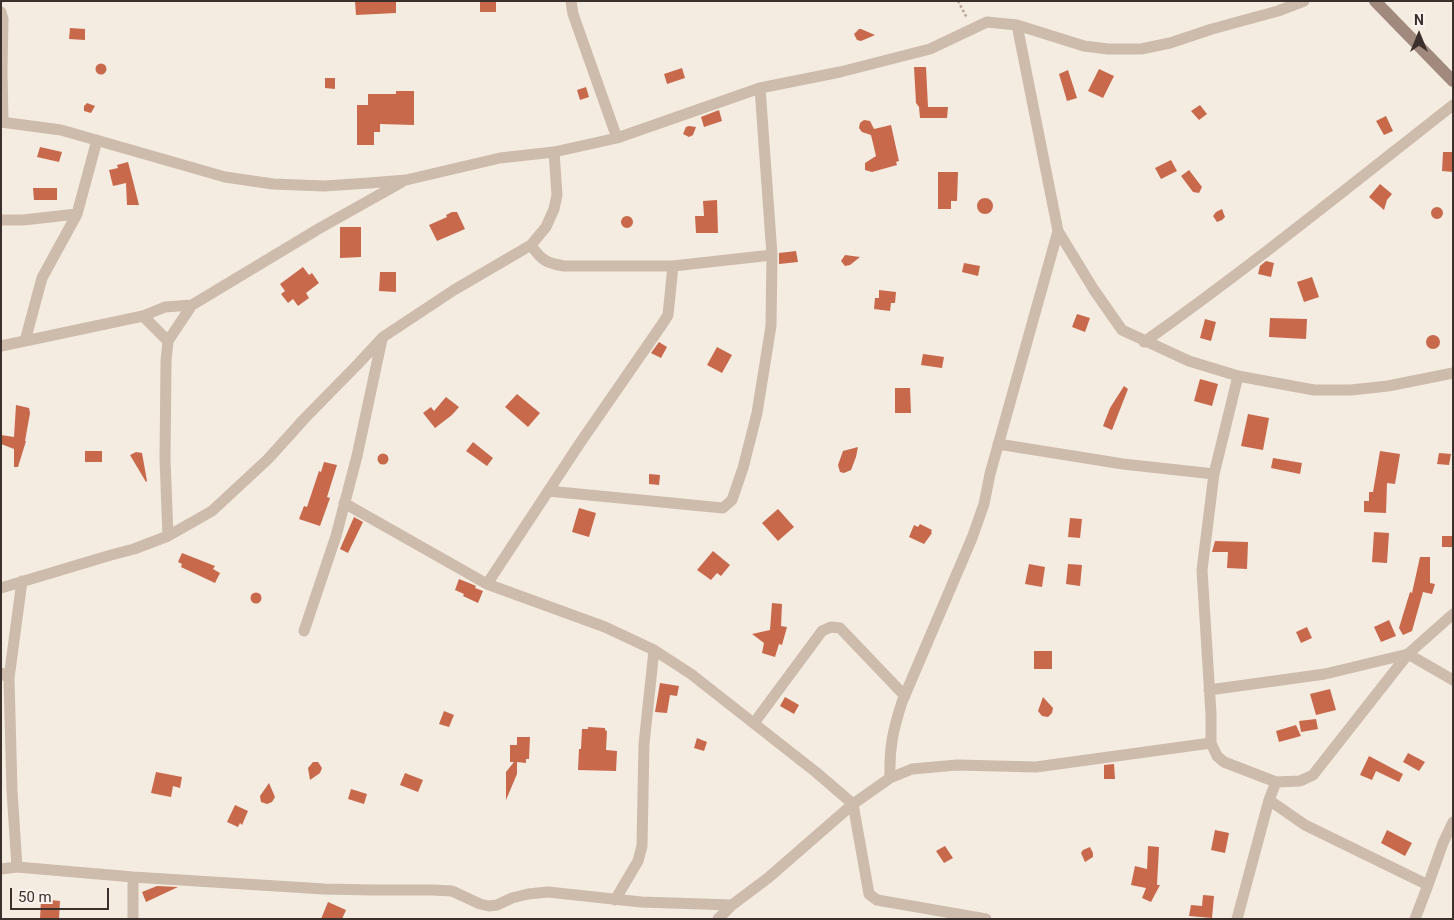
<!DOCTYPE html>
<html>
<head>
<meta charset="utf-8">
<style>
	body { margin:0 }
	#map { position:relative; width:1454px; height:920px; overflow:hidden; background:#f4ebe1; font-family:Roboto,sans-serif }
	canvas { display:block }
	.frame { position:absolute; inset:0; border:2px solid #3b302b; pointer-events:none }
	.north { position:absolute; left:1394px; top:10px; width:50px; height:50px; -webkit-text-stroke:4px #fbf5ee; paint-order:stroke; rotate:0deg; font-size:14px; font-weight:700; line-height:20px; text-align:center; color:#3b302b }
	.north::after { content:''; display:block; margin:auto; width:18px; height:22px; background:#3b302b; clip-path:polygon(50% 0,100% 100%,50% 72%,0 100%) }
	.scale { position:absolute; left:10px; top:888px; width:99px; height:22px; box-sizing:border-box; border:2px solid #3b302b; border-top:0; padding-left:6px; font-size:15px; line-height:18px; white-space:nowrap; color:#3b302b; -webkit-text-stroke:4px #fbf5ee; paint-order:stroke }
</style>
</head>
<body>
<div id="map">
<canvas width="1454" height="920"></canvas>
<div class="frame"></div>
<div class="north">N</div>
<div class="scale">50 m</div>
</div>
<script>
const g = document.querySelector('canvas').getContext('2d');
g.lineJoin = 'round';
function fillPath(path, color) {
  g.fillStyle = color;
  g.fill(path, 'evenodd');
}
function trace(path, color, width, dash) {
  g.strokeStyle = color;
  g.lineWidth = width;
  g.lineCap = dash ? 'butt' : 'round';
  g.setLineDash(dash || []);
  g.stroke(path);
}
fillPath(new Path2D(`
	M355,1h41v12l-40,2z
	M480,1h16v11h-16z
	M70,28l15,1v11l-16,-1z
	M859,29h2l14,6 -14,6 -4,-1 -3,-6z
	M95.5 69a5.5 5.5 0 1 1 11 0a5.5 5.5 0 1 1-11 0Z
	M914,67h12l2,40h20l-1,11h-27l-1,-11 -3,-4z
	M682,68l3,10 -18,6 -3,-10z
	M1099,69l15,7 -11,22 -15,-7z
	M1068,70l9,28 -10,3 -8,-27z
	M325,78h10v11l-10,-1z
	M586,87l3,10 -9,3 -3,-10z
	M396,91h18v34l-34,-1v8h-6v13h-17v-40h11v-11h28z
	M87,103l8,3 -4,7 -7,-2v-5z
	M1200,105l7,9 -8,6 -8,-9z
	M719,110l3,11 -18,6 -3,-10z
	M1386,116l7,15 -9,4 -8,-14z
	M864,120l6,1 4,8 17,-4 8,36 -3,1 1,3 -25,7 -7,-2v-7l11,-7 -5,-21 -9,-3 -3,-4 1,-5z
	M689,126l7,1 -3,8 -4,2 -6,-3 3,-7z
	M40,147l22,5 -3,10 -22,-5z
	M1443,152h10v20l-11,-1z
	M1171,160l6,11 -16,8 -6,-11z
	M128,162l5,19 6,24h-12l-1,-22 -13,3 -4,-16 9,-2 -1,-3z
	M1189,170l13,17 -3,6 -6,-1 -12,-16z
	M938,172h20l-1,29h-6v8h-13z
	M1380,184l12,10 -5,6 -3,10 -15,-13z
	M33,188h24v12h-23z
	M977 206a8 8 0 1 1 16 0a8 8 0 1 1-16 0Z
	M717,200l1,33h-22l-1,-17h9l-1,-15z
	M1431 213a6 6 0 1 1 12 0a6 6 0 1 1-12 0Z
	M1222,209l3,8 -3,3 -5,2 -4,-6 3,-4z
	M452,212h5l8,17 -28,12 -8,-16 18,-8 -1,-2z
	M621 222a6 6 0 1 1 12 0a6 6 0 1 1-12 0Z
	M340,227h21v30l-21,1z
	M796,251l2,11 -19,2v-11z
	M845,255l15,2 -10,8 -5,1 -4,-5z
	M1266,261l8,2 -3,14 -13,-3 2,-8z
	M964,263l16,3 -2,10 -16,-4z
	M303,267l6,8 3,-2 7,10 -13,10 3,5 -11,8 -5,-7 -5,4 -7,-9 4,-3 -5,-7z
	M380,272h16v20l-17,-1z
	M1312,277l7,20 -15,5 -7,-20z
	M879,290l17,2 -1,11h-4l-1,8 -16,-2 1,-11h4z
	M1077,314l13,4 -5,14 -13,-5z
	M1270,318l37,1 -1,20 -37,-2z
	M1205,319l11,3 -5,19 -11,-3z
	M1426 342a7 7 0 1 1 14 0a7 7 0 1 1-14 0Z
	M659,342l8,5 -6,11 -10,-5z
	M717,347l15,8 -10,18 -15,-8z
	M923,354l21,3 -2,11 -21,-3z
	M1200,379l18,5 -6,22 -18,-5z
	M1124,386l4,3 -16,41 -9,-4 7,-18z
	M895,388h15l1,25h-16z
	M517,394l23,19 -12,14 -23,-20z
	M446,397l13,10 -7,8 -17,13 -12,-15 8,-6 3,4z
	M16,405l13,3 1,5 -5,28h1l-8,26h-4v-18l-13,-5v-9l13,2z
	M1248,414l21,4 -6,32 -22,-4z
	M473,442l20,16 -6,8 -21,-15z
	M858,447l-2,10 -5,13 -7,3 -4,-1 -2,-7 5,-14z
	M85,451h17v11h-17z
	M1380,451l20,3 -5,30 -8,-1 -1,30 -22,-1v-11h5v-9h4z
	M136,452l6,1 5,28 -1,1 -16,-27z
	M1439,453l12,1 -2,11 -12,-1z
	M377.5 459a5.5 5.5 0 1 1 11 0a5.5 5.5 0 1 1-11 0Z
	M1273,458l29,5 -2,11 -29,-6z
	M324,462l13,3 -10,32 3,1 -10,28 -21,-7 5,-13 3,1 12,-36 2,1z
	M649,474l11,1 -1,10 -10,-1z
	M579,508l17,5 -7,24 -17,-5z
	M778,509l16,18 -16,14 -16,-18z
	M354,517l9,5 -15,31 -8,-4z
	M1070,518l12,1 -2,19 -12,-1z
	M920,524l12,6 -1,2 1,1 -8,11 -15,-7 5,-12 4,2z
	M1374,532l15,1 -2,30 -15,-1z
	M1442,536h11v11h-11z
	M1215,541l33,1 -1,27 -20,-1 1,-16h-16z
	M713,551l17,14 -9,11 -4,-3 -6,7 -14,-10z
	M182,553l33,13 -2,3 7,4 -5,10 -34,-16 1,-3 -4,-2z
	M1420,557h10v26l5,1 -3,10 -9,-2 -11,39 -9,4 -4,-7 11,-36 2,1z
	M1029,564l16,3 -3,20 -17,-3z
	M1068,564l14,1 -2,21 -14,-2z
	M459,579l10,4 7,3 -1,2 8,3 -5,12 -15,-7 1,-2 -9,-4z
	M250.5 598a5.5 5.5 0 1 1 11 0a5.5 5.5 0 1 1-11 0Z
	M772,603l10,1 -1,22 6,1 -5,18 -3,-1 -4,13 -13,-4 2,-10 -12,-9 18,-4z
	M1389,620l7,16 -15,6 -7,-15z
	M1307,627l5,11 -11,5 -5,-11z
	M1034,651h18v18h-18z
	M660,683l19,3 -2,10 -7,-1 -3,18 -12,-1z
	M1330,689l6,21 -20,5 -6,-21z
	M785,697l14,8 -5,9 -14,-8z
	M1043,697l10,11 -1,5 -4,4 -6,-1 -4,-5z
	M444,711l10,4 -5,12 -10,-3z
	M1316,719l2,10 -17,3 -2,-11z
	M1296,725l5,11 -22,6 -3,-11z
	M588,727l17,1v2l2,1 -1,19 11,1 -1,20 -38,-1 1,-21h2l1,-20h6z
	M517,737h13l-1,22h-3v4l-9,-1v12l-11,26v-28l8,-10h-4v-17h7z
	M697,738l10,4 -3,9 -10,-3z
	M1408,753l17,9 -6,9 -16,-9z
	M1369,756l34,18 -4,8 -23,-11 -4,9 -12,-5z
	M313,762h5l4,6 -2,5 -10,7 -2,-12z
	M1114,764l1,15h-11v-14z
	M156,772l26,5 -2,11 -7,-2 -2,11 -20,-4z
	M405,773l18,7 -5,12 -18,-7z
	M269,783l6,14 -3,5 -5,2 -6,-2 -1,-6z
	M351,789l16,5 -3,10 -16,-5z
	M235,805l13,6 -6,14 -2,-2 -2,4 -11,-5z
	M1215,830l14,3 -4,20 -14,-3z
	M1387,830l25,13 -7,13 -24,-13z
	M945,846l8,12 -9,5 -8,-12z
	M1148,846l11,1 -2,38h3l-9,17 -9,-4 4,-10 -15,-3 4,-19 12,3z
	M1090,847l3,6v4l-8,5 -4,-9 2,-3z
	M157,886l21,1 -32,15 -4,-10z
	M1203,895l11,1 -2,22 -23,-2 2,-11 11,1z
	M41,899l19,2 -1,18h-19z
	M328,902l18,8 -4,9h-21z`), '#c8694b');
trace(new Path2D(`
	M958,1l9,17`), '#b9a596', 2.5, [2.5, 2.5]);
trace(new Path2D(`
	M571,1l2,13 44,124
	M1,12l2,7 -1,53 1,50
	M1017,25l41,206 36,59 28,40 67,31 49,15 76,14h37l37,-4 65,-13
	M1,122l60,8 164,47 48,7 51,2 45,-3 37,-3 94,-22 54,-6 63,-14 143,-50 80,-16 90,-23 57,-27 30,3 67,21 24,3h33l29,-6 42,-14 66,-18 26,-10
	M77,214l-35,64 -17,63 118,-25 22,-9 27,-2 128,-77 82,-46
	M1,220h22l54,-6 20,-74
	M531,245c10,15 15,18 33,21h109l99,-11
	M143,316l25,25 -2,20 -1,98 3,77
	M168,341l24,-36
	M1144,342c106,-75 207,-157 309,-237
	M1,346l24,-5
	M998,444l125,20 91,10
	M548,491l175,17 9,-8 11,-32 14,-55 14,-87 1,-71 -12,-167
	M344,503l143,81 118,43 49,23 37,24 126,99 36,31 16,90 8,6 109,19
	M487,584l93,-141 83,-120 5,-8 5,-49
	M1,588l110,-33 23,-6 34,-13 44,-25 56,-52 37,-41 53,-54 25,-27 71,-47 77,-45 15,-18 8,-18 3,-14 -3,-43
	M304,631l32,-95 21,-80 25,-117
	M1,673l8,5 3,113 5,76
	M9,678l13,-97
	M1209,690l116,-16 83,-20 45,-40
	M754,723l68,-92 9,-4 9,1 65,68
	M1211,743l6,13 7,6 52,20 -7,18 -32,119
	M890,778c-1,-30 3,-48 12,-76l70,-164 12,-34 6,-30 68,-243
	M1276,782l24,-1 13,-6 95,-121 45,26
	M1269,800l36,25 123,60 -13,34
	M1,869l16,-2 116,10 191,12 48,1h60l20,1 28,13 9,2 8,-1 15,-7 16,-4 20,-2 93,10 91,3 36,-27 85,-74 37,-26 22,-9 45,-4 79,2 175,-24v-29l-9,-144 12,-96 24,-98
	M1428,885l15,-42 10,-21
	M615,900l23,-39 4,-15 2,-102 10,-94
	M133,919v-42
	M718,919l14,-14`), '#cdbbac', 11);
trace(new Path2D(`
	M1375,1l78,80`), '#a18a7d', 12);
</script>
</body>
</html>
